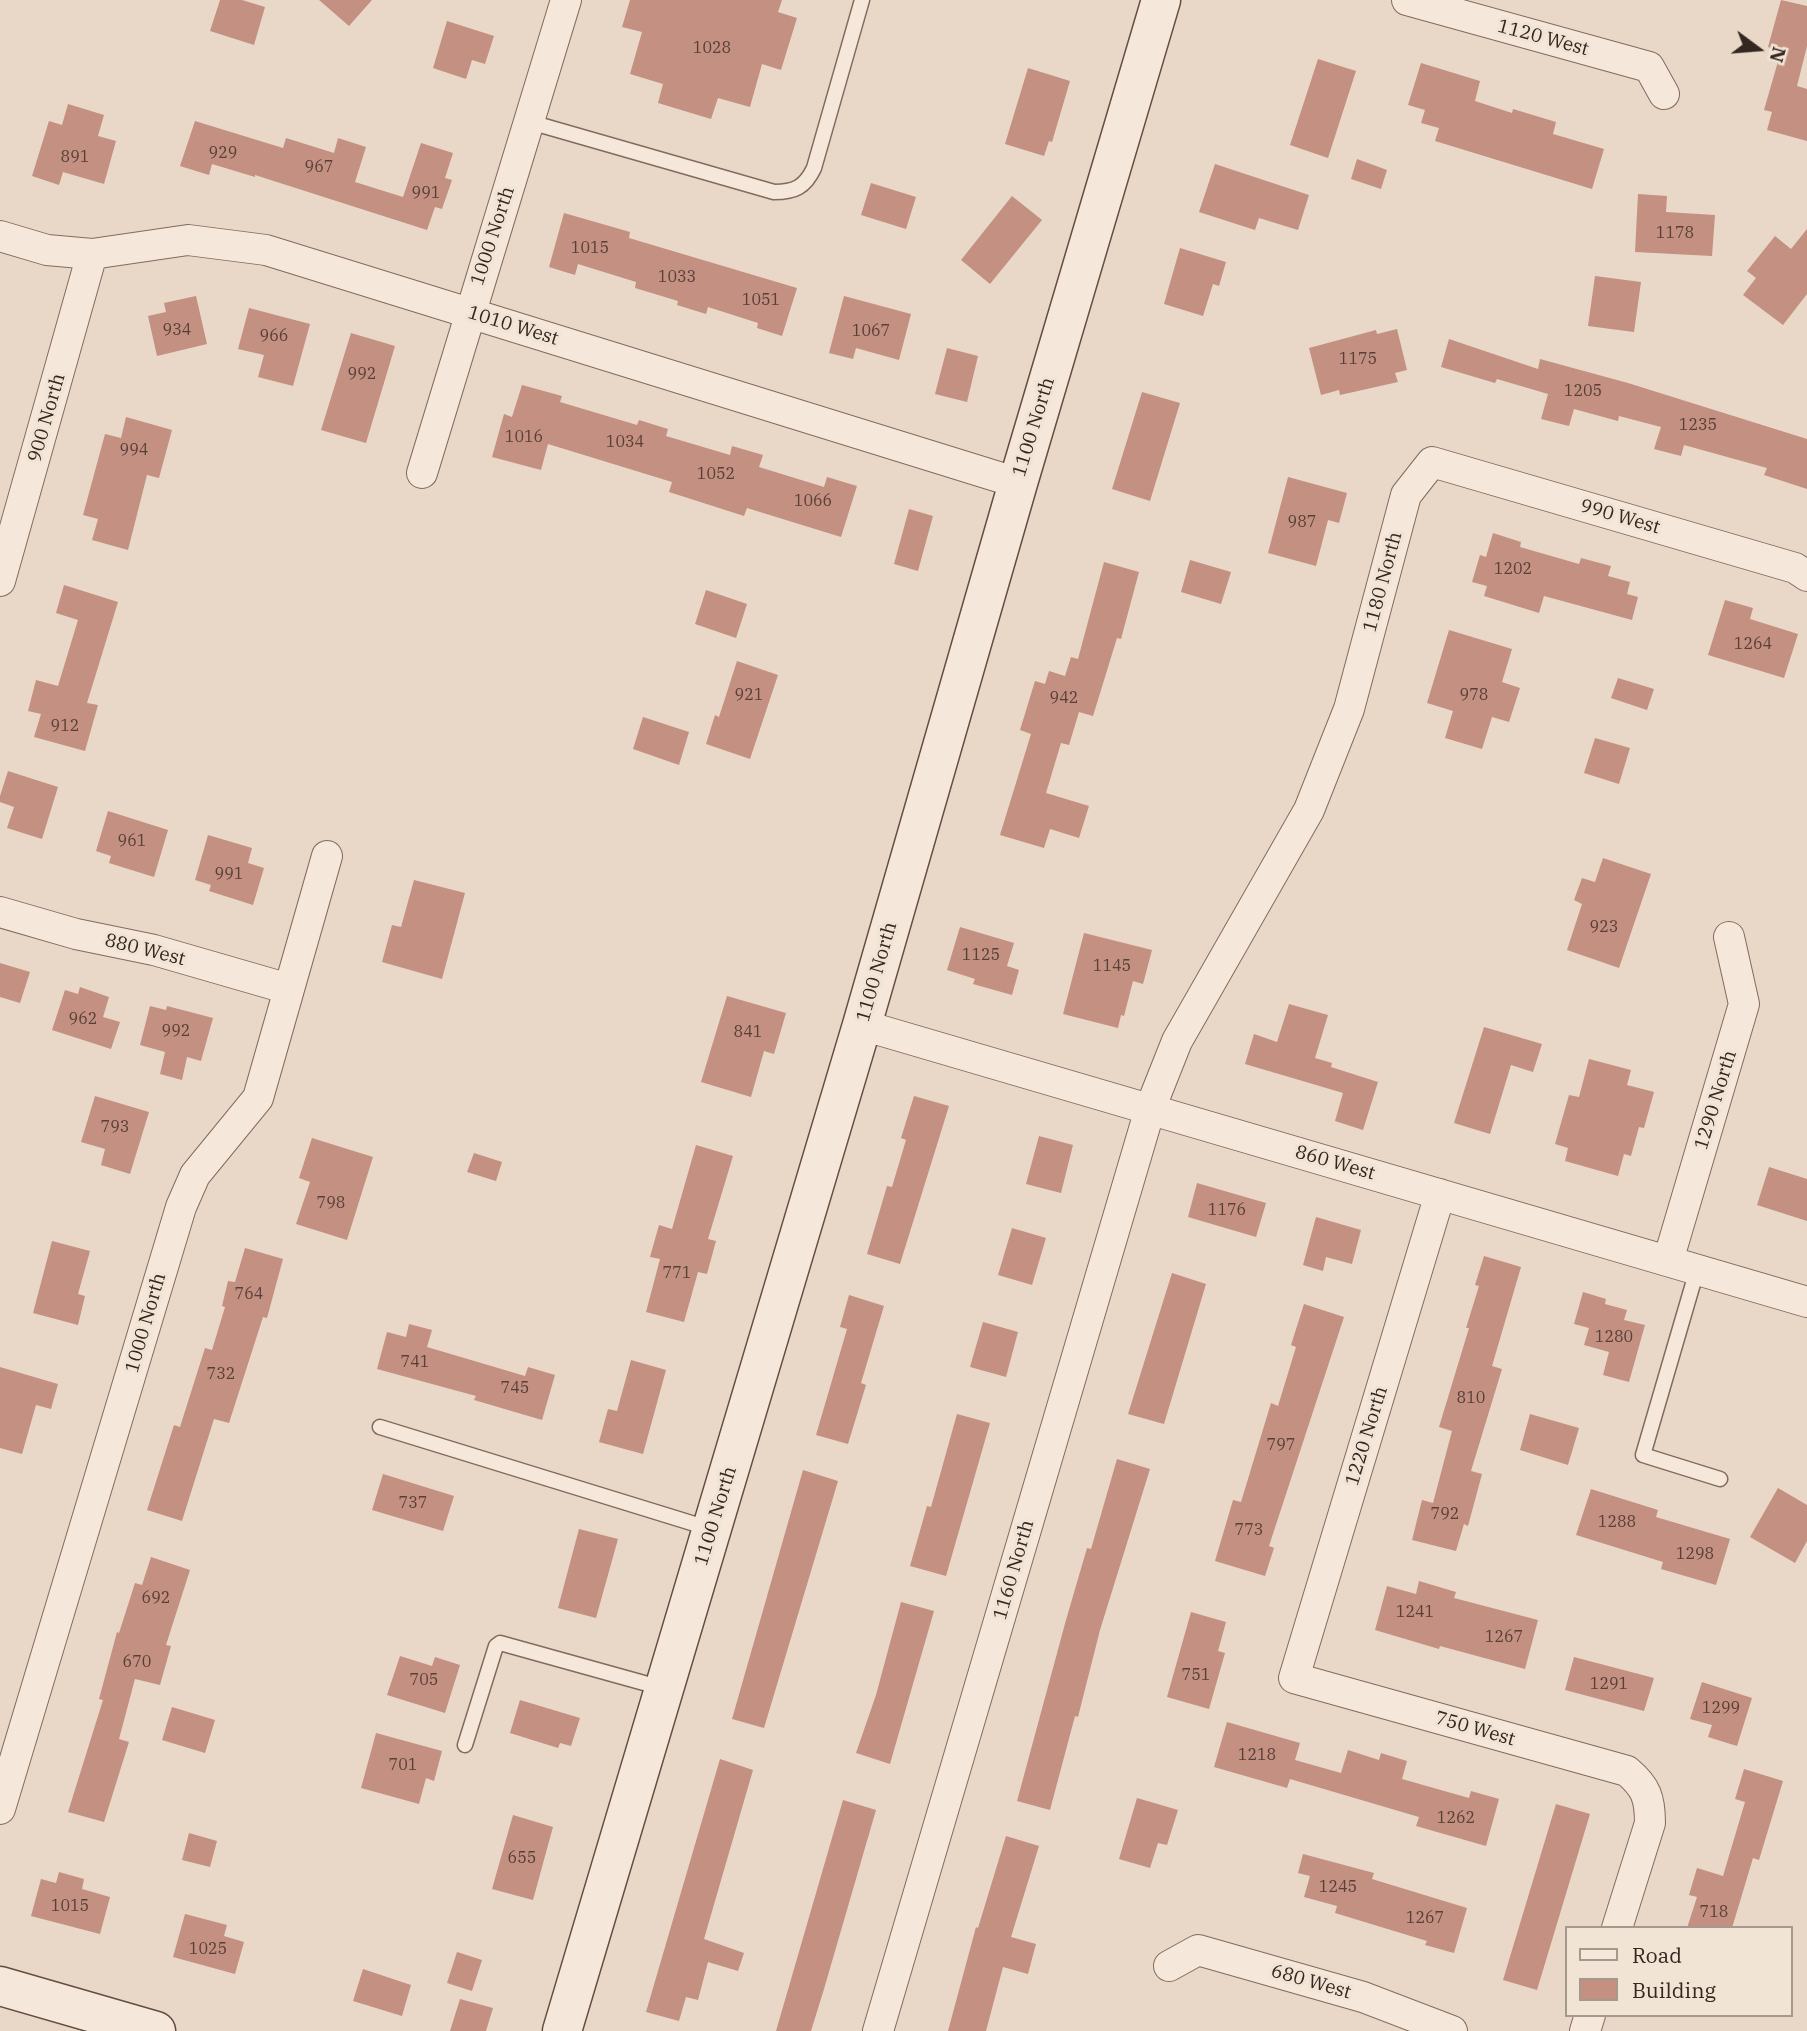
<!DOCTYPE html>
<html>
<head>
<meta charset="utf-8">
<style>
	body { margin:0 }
	#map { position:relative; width:1807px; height:2031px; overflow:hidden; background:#e9d8c7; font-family:"IBM Plex Serif",serif }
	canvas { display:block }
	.legend { position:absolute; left:1565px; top:1926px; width:228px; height:91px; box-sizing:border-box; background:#f1e4d5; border:2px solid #a5988d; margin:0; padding:9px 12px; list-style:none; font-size:21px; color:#342620 }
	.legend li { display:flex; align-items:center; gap:14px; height:35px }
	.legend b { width:35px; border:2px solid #a5988d }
	.north { position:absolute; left:1723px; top:14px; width:70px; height:70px; -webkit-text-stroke:5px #f1e4d5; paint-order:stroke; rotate:106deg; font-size:19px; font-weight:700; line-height:28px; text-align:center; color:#342620 }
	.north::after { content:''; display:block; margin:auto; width:24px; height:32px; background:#342620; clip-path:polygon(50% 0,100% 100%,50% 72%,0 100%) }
</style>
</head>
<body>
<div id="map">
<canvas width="1807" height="2031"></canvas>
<ul class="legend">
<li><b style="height:9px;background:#f5e7d9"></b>Road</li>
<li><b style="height:19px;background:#c39081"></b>Building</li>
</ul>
<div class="north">N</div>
</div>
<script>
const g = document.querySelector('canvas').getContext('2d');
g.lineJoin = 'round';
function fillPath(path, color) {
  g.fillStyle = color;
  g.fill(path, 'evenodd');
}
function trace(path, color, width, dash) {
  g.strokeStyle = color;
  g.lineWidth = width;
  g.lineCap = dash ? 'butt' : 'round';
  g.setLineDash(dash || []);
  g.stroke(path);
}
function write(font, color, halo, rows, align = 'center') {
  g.font = font + ' "IBM Plex Serif",serif';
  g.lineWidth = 6;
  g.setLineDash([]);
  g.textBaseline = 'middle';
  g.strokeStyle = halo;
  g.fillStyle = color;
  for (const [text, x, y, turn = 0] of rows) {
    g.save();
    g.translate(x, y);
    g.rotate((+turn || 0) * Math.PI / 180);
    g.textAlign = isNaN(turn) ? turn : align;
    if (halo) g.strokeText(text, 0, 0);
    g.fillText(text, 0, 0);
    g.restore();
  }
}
fillPath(new Path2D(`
	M220,0h22l23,7 -11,38 -44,-14z
	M319,0h53l-23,26z
	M630,0h152l-4,12 19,6 -16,52 -19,-6 -12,43 -32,-9 -7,21 -53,-16 5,-19 -33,-10 12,-42 -20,-5z
	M1781,0l26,6v40l-10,40 10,3v52l-40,-11 5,-18 -8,-2 17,-59 -13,-4z
	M447,21l47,15 -9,28 -13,-4 -6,19 -33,-11z
	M1318,59l38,12 -28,87 -38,-13z
	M1421,63l59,18 -5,20 37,12 1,-4 43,13 -3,12 51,15 -12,40 -157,-48 4,-13 -18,-5 4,-13 -17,-5z
	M1028,68l42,13 -18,61 -3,-1 -5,15 -39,-12z
	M68,104l36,11 -6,21 18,5 -12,43 -41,-12 -4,13 -27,-9 17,-55 13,4z
	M195,121l88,27 3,-10 48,15 4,-15 28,9 -11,35 48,15 18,-54 32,10 -8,25 7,2 -10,29 -7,-2 -8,23 -172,-55v2l-43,-13 -3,11 -29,-9z
	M1357,159l30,11 -6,19 -30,-10z
	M1215,164l94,31 -11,35 -39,-12 -4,12 -56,-18z
	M871,183l45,14 -10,32 -45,-14z
	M1638,194l29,2 -1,16 49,3 -3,41 -77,-4z
	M1012,196l30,24 -52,64 -29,-24z
	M564,213l66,19 -1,6 168,50 -15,48 -25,-8 1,-5 -50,-16 -2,7 -29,-9 1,-4 -43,-13 1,-6 -58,-18 -3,11 -26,-8z
	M1807,229v65l-24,31 -40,-30 13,-17 -9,-7 28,-35 16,13z
	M1180,248l46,14 -7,24 -6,-2 -10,32 -39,-12z
	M1595,276l46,6 -7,50 -46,-6z
	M196,296l11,48 -50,12 -9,-40 18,-4 -2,-9z
	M844,296l67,18 -12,46 -43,-12 -3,11 -24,-6z
	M249,308l61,16 -17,62 -35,-9 6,-22 -26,-6z
	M1397,329l10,41 -12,3 3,9 -58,13 -1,-5 -18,5 -12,-47 67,-18 1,4z
	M351,333l44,13 -29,97 -45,-13z
	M1449,339l89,30 2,-10 88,24 179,56v50l-43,-14 3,-7 -83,-23 -3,11 -27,-7 7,-22 -42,-11 -1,5 -44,-12 -5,17 -28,-7 7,-25 -51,-15 -2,4 -54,-16z
	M947,348l31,8 -11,46 -32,-8z
	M522,385l40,11 -2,6 77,23 2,-5 29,9 -2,7 64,19 2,-9 31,9 -4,12 65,20 3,-10 30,9 -16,51 -94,-29 -3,8 -75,-24 3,-10 -124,-38 -7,26 -49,-13 12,-43 8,3z
	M1142,392l38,11 -30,98 -38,-12z
	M126,417l46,13 -13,48 -12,-3 -19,75 -36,-10 6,-21 -15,-4 22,-81 16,4z
	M1288,477l59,16 -8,30 -11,-3 -12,46 -48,-13z
	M909,509l24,7 -15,55 -24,-7z
	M1493,533l28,9 -1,5 59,17 2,-6 30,8 -3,10 22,6 -3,12 11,3 -6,23 -88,-24 -5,17 -55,-17 3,-10 -15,-4 8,-27 6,2z
	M1190,560l41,12 -10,32 -40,-12z
	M1104,562l35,10 -18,67 -4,-1 -24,78 -14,-4 -10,33 -8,-2 -15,50 43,13 -10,32 -29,-9 -6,19 -44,-13 31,-101 -11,-4 15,-49 10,3 4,-13 16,5 6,-19 7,2z
	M64,585l54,17 -31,101 11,2 -13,46 -51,-14 7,-23 -13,-3 8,-31 22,6 20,-66 -22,-7z
	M706,590l41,14 -11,34 -41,-14z
	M1725,600l28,8 -3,11 48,15 -14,44 -76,-23z
	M1449,630l63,19 -10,33 18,6 -11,34 -17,-5 -10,32 -37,-11 8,-27 -26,-8z
	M737,661l41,14 -28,84 -44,-15 9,-29 4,2z
	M1618,678l36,11 -7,21 -36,-12z
	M643,717l46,15 -10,33 -46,-16z
	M1595,738l35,10 -11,36 -35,-11z
	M8,771l50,16 -16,52 -35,-11 7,-21 -14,-5v-6z
	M108,811l60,19 -14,47 -45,-14 2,-7 -15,-5z
	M208,835l44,13 -4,15 16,5 -11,37 -44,-14 2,-6 -16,-5z
	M1603,858l48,16 -32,94 -52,-18 15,-46 -8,-4 8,-22 13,4z
	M414,880l51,13 -23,86 -60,-17 10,-37 9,2z
	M960,927l54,16 -7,23 12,4 -7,25 -39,-11 2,-5 -28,-9z
	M1084,933l68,17 -9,34 -10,-3 -9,35 -3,-1 -3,13 -55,-14z
	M0,963l30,9 -10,31 -20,-6z
	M80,987l29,10 -6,20 17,5 -9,27 -59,-19 13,-40 13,4z
	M727,996l59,17 -12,41 -10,-3 -13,46 -50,-15z
	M1289,1004l39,11 -13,43 17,5 -1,4 47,15 -15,48 -28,-9 8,-28 -98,-29 9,-30 23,8z
	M150,1006l16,4 1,-4 46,12 -12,43 -14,-4 -5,23 -22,-6 5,-22 -25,-7z
	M1484,1027l58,17 -9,28 -22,-7 -21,69 -36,-11z
	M1589,1059l42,11 -4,15 27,7 -10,36 -5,-1 -8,29 -7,-2 -6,22 -53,-15 3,-13 -13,-4 14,-49 10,2z
	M95,1096l54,16 -19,62 -29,-9 4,-16 -24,-7z
	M914,1096l35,10 -49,158 -33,-10 20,-68 5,1 14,-47 -5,-2z
	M1039,1136l34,9 -12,48 -35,-9z
	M312,1138l61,19 -26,83 -51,-16 14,-42 -11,-4z
	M696,1145l37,11 -25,83 8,2 -9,33 -9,-2 -14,50 -38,-10 14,-53 -10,-2 9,-32 13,4z
	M474,1153l28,9 -6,19 -29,-9z
	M1769,1167l38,12v42l-50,-16z
	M1197,1183l69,20 -10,34 -68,-20z
	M1316,1217l45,13 -9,34 -26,-7 -3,14 -20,-6z
	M1012,1228l34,10 -14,47 -34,-10z
	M52,1241l38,10 -12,43 7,2 -7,29 -45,-12z
	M245,1248l38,11 -16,59 -4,-1 -34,106 -15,-4 -32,102 -35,-11 27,-85 6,2 25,-79 7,2 13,-43 -3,-1 6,-25 7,1z
	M1484,1256l37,11 -29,99 10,3 -31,102 11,3 -14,52 -4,-2 -8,27 -44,-11 10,-40 11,3 19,-72 -13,-4 30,-99h-3l13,-42 -4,-1z
	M1172,1273l34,11 -42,140 -36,-10z
	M1583,1292l23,7 -1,5 22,6 -3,10 21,5 -16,57 -26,-7 6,-23 -25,-7 5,-17 -15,-4z
	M849,1295l35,11 -23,77 5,2 -18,59 -32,-9 31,-106 -7,-2z
	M1304,1304l40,13 -75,229 5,2 -9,28 -50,-15 18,-61 8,2 30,-99 7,3 18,-59 -5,-2z
	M983,1322l35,10 -12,45 -36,-10z
	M409,1324l23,6 -5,17 98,29 3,-9 27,8 -13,45 -68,-20 2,-4 -99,-27 10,-37 19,5z
	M631,1360l35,10 -23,84 -44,-12 9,-33 9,2z
	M0,1367l58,17 -7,25 -15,-4 -14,49 -22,-6z
	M957,1414l33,9 -44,153 -36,-10 17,-60 4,1z
	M1530,1414l49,14 -11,37 -48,-15z
	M1117,1459l33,10 -50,161 -22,87 -3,-1 -25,94 -33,-9 49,-181 21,-72 4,1z
	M803,1470l35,11 -74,247 -32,-9z
	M383,1474l71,22 -11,35 -71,-21z
	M1778,1488l29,17v36l-12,22 -45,-26z
	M1591,1489l67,21 -2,7 74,22 -14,46 -55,-16 2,-7 -87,-27z
	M579,1529l39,10 -22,79 -38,-10z
	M151,1557l39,13 -24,75 5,1 -11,39 -25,-6 -16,60 10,3 -25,80 -36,-10 35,-112 -4,-1 18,-67 2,1 16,-50 7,2z
	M1419,1581l37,11 -2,6 84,22 -13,49 -85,-23 -1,3 -64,-19 12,-44 29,8z
	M901,1602l33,9 -44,153 -34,-11 20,-58z
	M1191,1612l35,10 -8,29 7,2 -16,56 -42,-12z
	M400,1656l32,10 3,-9 25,8 -15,48 -58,-18z
	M1574,1657l80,21 -10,33 -79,-21z
	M1702,1682l50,16 -15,48 -29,-9 4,-12 -22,-6z
	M520,1700l60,18 -9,28 -11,-3 -2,5 -48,-15z
	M172,1707l43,13 -10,33 -43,-13z
	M1227,1722l73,21 -5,17 46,13 7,-23 31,10 2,-7 26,8 -5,18 67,19 2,-7 28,8 -13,47 -70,-20 3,-9 -129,-38 -3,9 -73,-21z
	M376,1733l66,18 -8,30 -8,-3 -7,26 -58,-16z
	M720,1759l33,11 -49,169 40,14 -6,18 -30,-9 -10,38 -12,-3 -7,24 -33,-9z
	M1744,1769l39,12 -24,79 -6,-2 -21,70h-45l10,-31 -8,-2 8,-27 26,8 22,-74 -10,-3z
	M1137,1798l41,12 -11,35 -9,-2 -8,25 -31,-9z
	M843,1800l33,10 -52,179 -13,42h-35z
	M1556,1804l34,10 -53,176 -34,-10z
	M513,1815l40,12 -20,73 -41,-11z
	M189,1833l28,8 -7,26 -28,-7z
	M1006,1836l33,10 -28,91 25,7 -8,30 -25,-7 -17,64h-38l28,-104 2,1z
	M1303,1854l71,19 -2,6 95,29 -13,45 -29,-8 2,-4 -92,-28 2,-7 -33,-9 6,-21 -12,-3z
	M59,1872l25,7 -2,10 28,8 -10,37 -69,-18 10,-37 15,4z
	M185,1914l42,11 -3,11 20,6 -9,32 -62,-17z
	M457,1952l25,8 -10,31 -25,-8z
	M363,1969l48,16 -9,31 -49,-15z
	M460,1999l33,9 -7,23h-36z`), '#c39081');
const lane = new Path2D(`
	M530,122l244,70c21,0 31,-5 40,-24l48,-168
	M1697,1270l-54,185 77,24
	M380,1427l331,102
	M465,1745l31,-99 4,-3 162,45`);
const street = new Path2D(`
	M1407,0l242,67 15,27
	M0,236l47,14 45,4 96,-14 78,10 752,233
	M422,473l144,-473
	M0,581l92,-327
	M0,912l76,22 78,16 135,39
	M862,1025l945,277
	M1440,1194l-146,484 333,93c19,16 23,27 23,52l-33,105
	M1668,1261l76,-257 -15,-67
	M0,1809l181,-602 14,-32 63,-77 69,-242
	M1169,1966l29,-16 165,47 89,34
	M878,2031l272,-922 27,-68 132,-231 40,-101 57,-214 26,-33 363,106 12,8
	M1585,2031l5,-16`);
const secondary = new Path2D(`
	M0,1986l156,45
	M562,2031l300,-1006 156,-542 143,-483`);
trace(lane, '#826b5e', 17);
trace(street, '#826b5e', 32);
trace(secondary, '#644c41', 41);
trace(lane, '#f5e7d9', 14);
trace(street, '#f5e7d9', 30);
trace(secondary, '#f5e7d9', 38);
write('16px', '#584038', null, [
	["1028",712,48],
	["929",223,153],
	["891",75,157],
	["967",319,167],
	["991",426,193],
	["1178",1675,233],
	["1015",590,248],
	["1033",677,277],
	["1051",761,300],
	["934",177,330],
	["1067",871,331],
	["966",274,336],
	["1175",1358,359],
	["992",362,374],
	["1205",1583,391],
	["1235",1698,425],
	["1016",524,437],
	["1034",625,442],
	["994",134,450],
	["1052",716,474],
	["1066",813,501],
	["987",1302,522],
	["1202",1513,569],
	["1264",1753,644],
	["921",749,695],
	["978",1474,695],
	["942",1064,698],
	["912",65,726],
	["961",132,841],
	["991",229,874],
	["923",1604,927],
	["1125",981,955],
	["1145",1112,966],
	["962",83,1019],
	["992",176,1031],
	["841",748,1032],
	["793",115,1127],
	["798",331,1203],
	["1176",1227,1210],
	["771",677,1273],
	["764",249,1294],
	["1280",1614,1337],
	["741",415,1362],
	["732",221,1374],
	["745",515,1388],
	["810",1471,1398],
	["797",1281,1445],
	["737",413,1503],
	["792",1445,1514],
	["1288",1617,1522],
	["773",1249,1530],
	["1298",1695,1554],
	["692",156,1598],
	["1241",1415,1612],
	["1267",1504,1637],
	["670",137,1662],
	["751",1196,1675],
	["705",424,1680],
	["1291",1609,1684],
	["1299",1721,1708],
	["1218",1257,1755],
	["701",403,1765],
	["1262",1456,1818],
	["655",522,1858],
	["1245",1338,1887],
	["1015",70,1906],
	["718",1714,1912],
	["1267",1425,1918],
	["1025",208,1949]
]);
write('19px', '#342620', '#f1e4d5', [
	["1120 West",1543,38,15],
	["1000 North",493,236,-72],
	["1010 West",513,326,17],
	["900 North",47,418,-74],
	["1100 North",1034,427,-73],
	["990 West",1620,517,16],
	["1180 North",1383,582,-75],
	["880 West",145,950,14],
	["1100 North",877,972,-74],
	["1290 North",1716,1100,-73],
	["860 West",1335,1163,16],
	["1000 North",146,1323,-74],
	["1220 North",1367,1436,-73],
	["1100 North",716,1516,-73],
	["1160 North",1014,1570,-74],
	["750 West",1475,1729,16],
	["680 West",1311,1982,16]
]);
</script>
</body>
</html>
